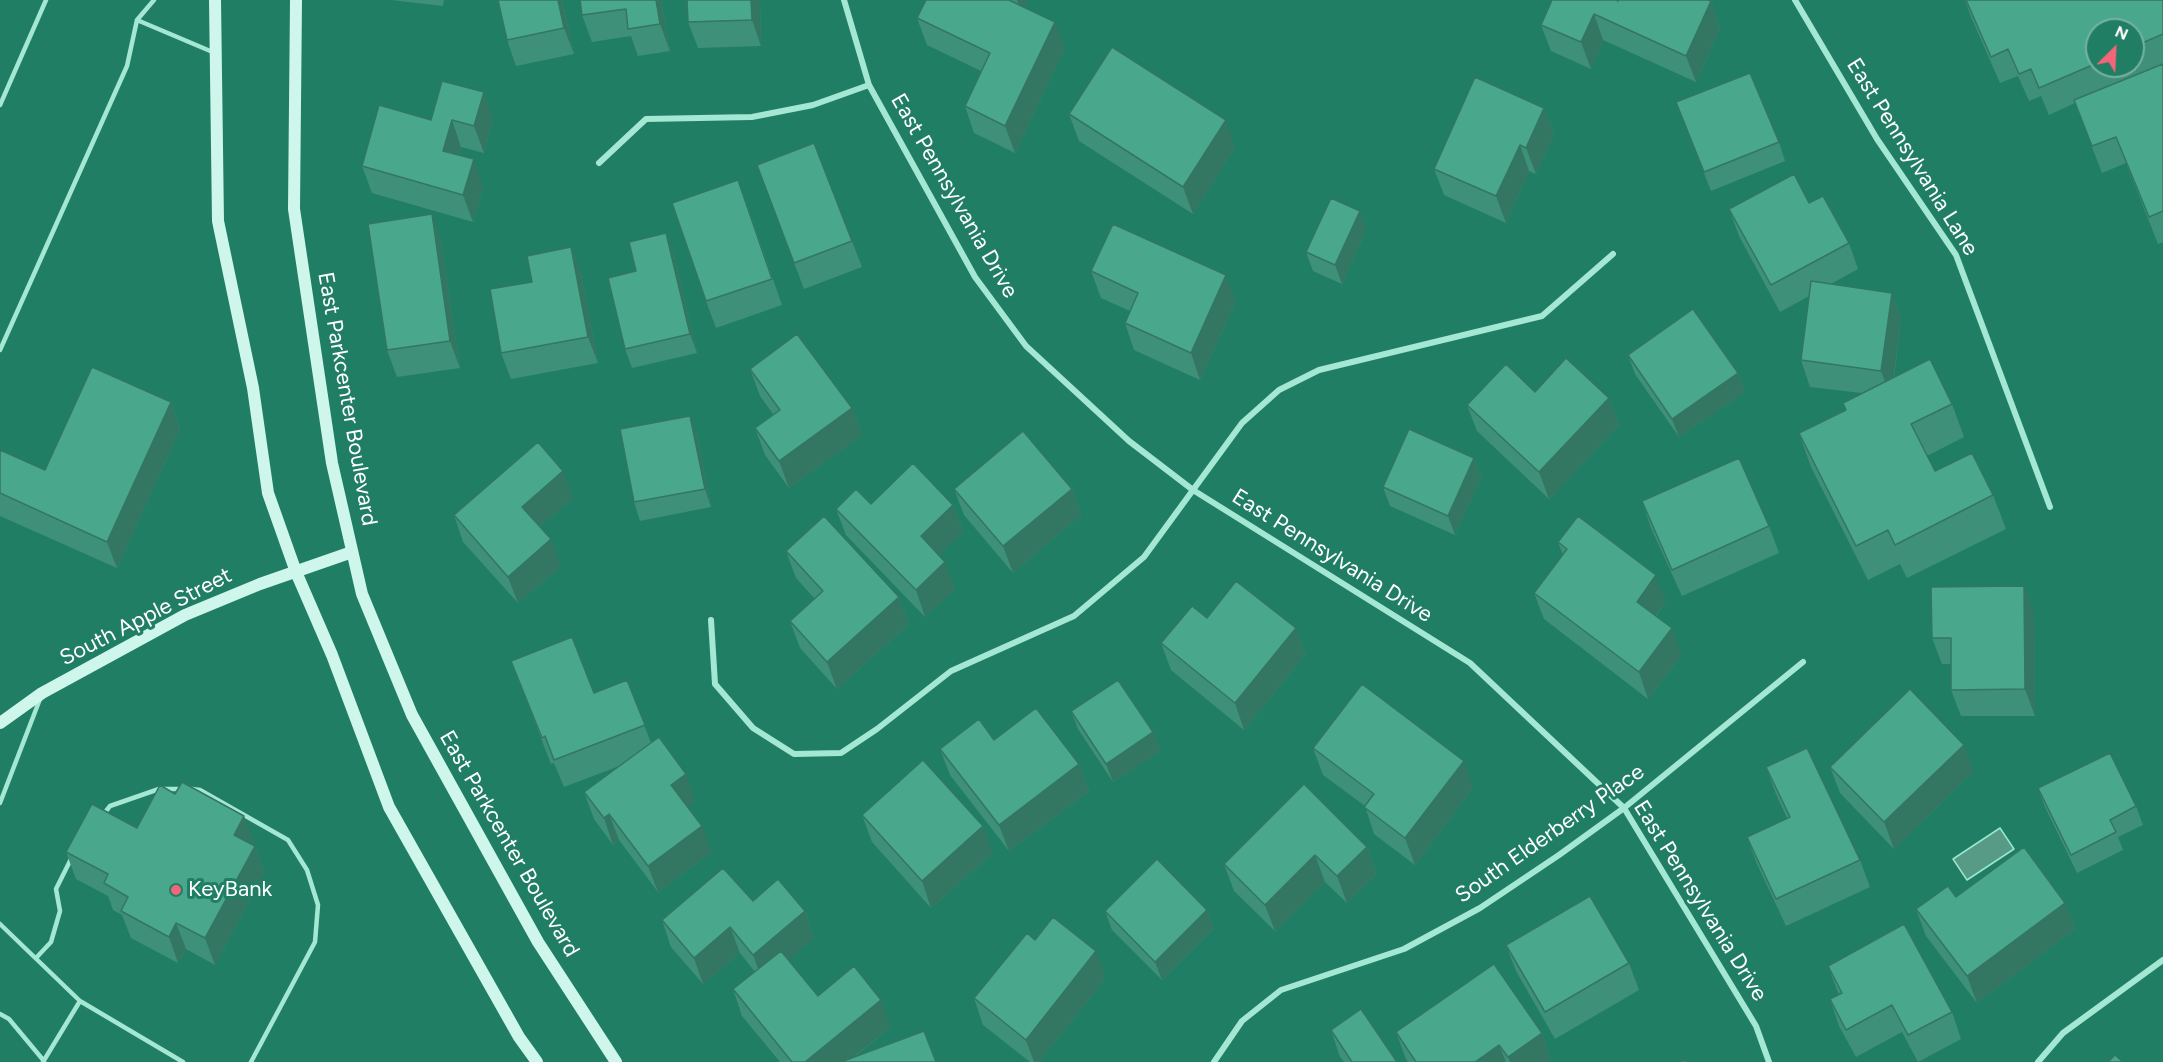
<!DOCTYPE html>
<html>
<head>
<meta charset="utf-8">
<style>
	body { margin:0 }
	#map { position:relative; width:2163px; height:1062px; overflow:hidden; background:#207e64; font-family:Figtree,sans-serif }
	canvas { display:block }
	.north { position:absolute; left:2085px; top:18px; width:60px; height:60px; box-sizing:border-box; background:#207e64; border:2px solid #79b2a2; border-radius:50%; rotate:24deg; font-size:16px; font-weight:700; line-height:24px; text-align:center; color:#fff }
	.north::after { content:''; display:block; margin:auto; width:21px; height:27px; background:#f46579; clip-path:polygon(50% 0,100% 100%,50% 72%,0 100%) }
</style>
</head>
<body>
<div id="map">
<canvas width="2163" height="1062"></canvas>
<div class="north">N</div>
</div>
<script>
const g = document.querySelector('canvas').getContext('2d');
g.lineJoin = 'round';
function fillPath(path, color) {
  g.fillStyle = color;
  g.fill(path, 'evenodd');
}
function trace(path, color, width, dash) {
  g.strokeStyle = color;
  g.lineWidth = width;
  g.lineCap = dash ? 'butt' : 'round';
  g.setLineDash(dash || []);
  g.stroke(path);
}
function write(font, color, halo, rows, align = 'center') {
  g.font = font + ' Figtree,sans-serif';
  g.lineWidth = 6;
  g.setLineDash([]);
  g.textBaseline = 'middle';
  g.strokeStyle = halo;
  g.fillStyle = color;
  for (const [text, x, y, turn = 0] of rows) {
    g.save();
    g.translate(x, y);
    g.rotate((+turn || 0) * Math.PI / 180);
    g.textAlign = isNaN(turn) ? turn : align;
    if (halo) g.strokeText(text, 0, 0);
    g.fillText(text, 0, 0);
    g.restore();
  }
}
const water = new Path2D(`
	M2000,828l14,21 -47,31 -14,-21z`);
fillPath(water, '#579b87');
trace(water, '#98e8cf', 1.5);
trace(new Path2D(`
	M154,0l-17,20 78,33
	M0,105l46,-105
	M0,350l127,-284 10,-46
	M192,789l8,1 88,50 19,30 11,35 -3,37 -64,120
	M0,803l40,-104
	M103,815l7,-9 49,-17h25
	M0,924l80,77 103,61
	M36,958l15,-16 9,-31 -4,-22 16,-32
	M0,1014l9,5 35,42
	M43,1062l37,-61`), '#a4e7d3', 4.5);
trace(new Path2D(`
	M844,0l25,85 106,192 51,69 103,95 64,49 277,173 154,145 132,218 13,36
	M1795,0l82,139 79,116 94,252
	M599,163l47,-44 106,-2 61,-12 56,-20
	M711,620l4,64 38,44 41,26 47,-1 36,-24 74,-58 123,-55 70,-59 98,-134 37,-33 40,-20 223,-54 71,-62
	M1214,1062l28,-41 39,-31 123,-41 76,-41 79,-53 65,-47 179,-146
	M2038,1062l25,-29 100,-73`), '#a4e7d3', 6);
trace(new Path2D(`
	M215,0l3,221 35,167 15,105 28,79 36,83 57,152 130,230 18,25
	M296,0l-2,209 38,254 30,131 50,121 126,227 78,120
	M0,723l42,-30 143,-78 75,-31 92,-32`), '#cff6eb', 12);
fillPath(new Path2D(`
	M391,0h53l-1,6z
	M498,0h64l12,54 -58,12 -9,-26z
	M661,0l9,51 -32,5 -7,-20 -39,6 -10,-27z
	M760,0l1,46 -63,2 -10,-26z
	M926,0h102l-3,7 40,41 -50,105 -41,-20 -9,-27 16,-35 -54,-26 -10,-27z
	M1552,0l159,1 9,27 -24,54 -93,-42 -12,29 -40,-18 -10,-26z
	M1965,0h198v242l-5,2 -32,-81 -24,10 -27,-70 -26,12 -8,-19 -12,5 -11,-25 -18,7 -29,-66zM2097,30h36v36h-36z
	M1676,102l103,40 6,19 -74,30z
	M1544,108l10,26 -18,40 -7,-3 -23,52 -62,-28 -10,-26z
	M1069,114l166,33 -42,67 -114,-73z
	M493,119l-9,34 -23,-6 -2,8 24,31 -10,36 -101,-29 -10,-27 69,-46z
	M757,165l95,76 10,26 -58,22z
	M1809,203l40,40 9,26 -27,15 61,9 9,26 -7,58 58,27 12,33 -37,19 8,15 58,24 13,34 -99,49 -7,-14 -32,16 -57,-113 -12,-34 46,-23 16,-17 -51,-6 -9,-27 8,-64 -29,16 -41,-76 -10,-27z
	M748,207l34,98 -66,23 -10,-27z
	M1366,230l-24,54 -29,-13 -7,-19z
	M441,241l19,127 -63,9 -10,-27z
	M571,247l10,27 17,89 -87,16 -10,-26 31,-71z
	M673,252l24,101 -65,15 -7,-19z
	M1091,271l145,30 -36,79 -66,-30 -9,-27 5,-12 -29,-13z
	M1628,355l110,18 7,19 -66,45 -44,-63z
	M750,369l102,39 10,27 -73,53 -24,-33 -10,-27 18,-14 -13,-18z
	M1535,392l74,6 10,27 -70,74 -72,-68 -10,-26z
	M171,402l9,27 -63,139 -117,-52v-66l45,20z
	M697,434l14,73 -71,14 -6,-19z
	M1474,458l7,19 -26,58 -65,-29 -7,-19z
	M954,489h118l9,26 -68,58 -49,-58z
	M573,498l-33,28 21,40 -43,37 -55,-61 -9,-27z
	M1642,501l127,25 10,27 -97,43 -31,-68z
	M871,504l82,1 10,27 -24,23 16,34 -30,28 -79,-82 -10,-26z
	M1558,542l108,60 -10,14 26,39 -34,44 -104,-80 -10,-26 29,-38z
	M786,551l113,46 10,27 -72,65 -37,-41 -10,-27 25,-22 -19,-21z
	M2034,613l1,103h-74l-10,-26v-26h-9l-10,-26z
	M1207,618l89,10 9,27 -61,75 -73,-60 -10,-27z
	M511,661l83,32 33,-13 24,63 45,58 -8,5 24,46 -54,40 -39,-52 -6,5 -19,-26 -10,-27 38,-27 -58,22 -10,-24 -3,1z
	M1071,711l82,21 7,19 -47,31 -35,-53z
	M1313,748l160,40 -58,77 -41,-31 -9,-28 -42,-31z
	M940,749l139,15 10,27 -80,60 -59,-76z
	M1766,767l94,93 10,27 -84,39 -29,-62 -10,-27 40,-19 -11,-24z
	M1830,767l144,4 -80,78 -54,-56z
	M2038,788l98,18 7,19 -25,12 5,13 -46,23 -32,-66z
	M175,794l79,48 -1,3 2,1 9,27 -49,92 -29,-16 -8,14 -47,-25 -9,-23 -9,-5 -5,-14 -32,-17 -10,-27 71,-24z
	M862,815l131,38 -62,55 -59,-66z
	M1367,847l9,27 -29,29 -22,-21 -50,49 -41,-40 -10,-27z
	M1956,897l109,6 10,26 -98,74 -51,-67 -10,-27z
	M753,901l52,10 9,27 -26,22 30,36 73,31 -38,31 83,4h-156l-38,-46 -9,-27 22,-17 -15,-19 -37,31 -32,-37 -9,-27z
	M1207,910l7,18 -52,52 -50,-50 -7,-19z
	M1035,940l71,38 -67,84h-9l-47,-37 -9,-27z
	M1506,945l123,18 10,27 -84,49 -39,-68z
	M1828,966l124,46 9,27 -43,23 -16,-30 -46,25 -17,-31 -9,-27 9,-4z
	M1331,1030l66,32h-53l-4,-5z
	M1396,1032l146,1 9,27 -3,2h-140l-2,-3z`), '#3f9078');
fillPath(new Path2D(`
	M558,0h4l12,54 -10,-26z
	M656,0h5l9,51 -10,-27z
	M751,0h9l1,46 -9,-26z
	M1017,0h11l-6,13z
	M1711,1l9,27 -24,54 -10,-26z
	M1594,14l9,26 -12,29 -10,-27z
	M1055,22l10,26 -50,105 -10,-27z
	M484,92l9,27 -9,34 -10,-27z
	M1544,108l10,26 -18,40 -10,-26z
	M452,120l9,27 -8,30 -10,-26z
	M1226,120l9,27 -42,67 -10,-27z
	M1520,145l9,26 -23,52 -10,-27z
	M474,159l9,27 -10,36 -10,-27z
	M1360,211l6,19 -24,54 -7,-19z
	M432,214l9,27 19,127 -10,-27z
	M666,233l7,19 24,101 -7,-19z
	M571,247l10,27 17,89 -10,-26z
	M1226,275l10,26 -36,79 -9,-27z
	M1892,293l9,26 -10,78 -10,-26z
	M1738,373l7,19 -66,45 -7,-18z
	M1609,398l10,27 -70,74 -10,-27z
	M171,402l9,27 -63,139 -10,-26z
	M852,408l10,27 -73,53 -10,-27z
	M690,416l7,18 14,73 -6,-18z
	M1474,458l7,19 -26,58 -7,-19z
	M563,471l10,27 -41,35 -10,-26z
	M1072,489l9,26 -68,58 -10,-27z
	M953,505l10,27 -32,31 -10,-27z
	M551,539l10,27 -43,37 -10,-26z
	M945,562l10,27 -30,28 -9,-27z
	M1656,575l10,27 -20,26 -9,-26z
	M2024,586l10,27 1,103 -10,-27z
	M899,597l10,27 -72,65 -10,-27z
	M1296,628l9,27 -61,75 -9,-27z
	M1672,628l10,27 -34,44 -9,-27z
	M1153,732l7,19 -47,31 -7,-18z
	M1964,745l10,26 -80,78 -10,-27z
	M1464,761l9,27 -58,77 -10,-27z
	M1079,764l10,27 -80,60 -10,-26z
	M686,774l10,27 -15,10 -10,-26z
	M609,814l10,26 -6,5 -9,-27z
	M244,816l10,26 -10,20 -10,-27z
	M702,826l10,26 -54,40 -10,-26z
	M983,826l10,27 -62,55 -9,-27z
	M255,846l9,27 -49,92 -10,-27z
	M1367,847l9,27 -29,29 -10,-27z
	M1315,855l10,27 -50,49 -10,-26z
	M2065,903l10,26 -98,74 -10,-27z
	M1207,910l7,18 -52,52 -7,-18z
	M805,911l9,27 -51,44 -10,-27z
	M176,923l10,26 -8,14 -9,-26z
	M730,927l10,26 -37,31 -9,-26z
	M1096,951l10,27 -67,84h-5l-8,-22z
	M881,1000l10,27 -44,35h-42z
	M1542,1033l9,27 -3,2h-38l-2,-5z
	M1499,1045l7,17h-31z`), '#337662');
const building = new Path2D(`
	M498,0h60l6,28 -57,12z
	M580,0h76l4,24 -32,5 -2,-20 -44,6z
	M687,0h64l1,20 -64,2z
	M926,0h83l46,22 -50,104 -40,-20 25,-53 -73,-35z
	M1552,0h64l2,1 1,-1h89l3,1 -25,55 -92,-42 -13,28 -40,-17z
	M1966,0h197v34l-30,13v-17h-36v33l-58,25 -8,-19 -12,5 -11,-25 -17,8z
	M1112,47l114,73 -43,67 -114,-73z
	M2163,64v147l-14,6 -33,-80 -24,9 -18,-46z
	M1750,73l29,69 -75,30 -28,-70z
	M1475,77l69,31 -18,40 -6,-3 -24,51 -62,-27z
	M442,81l42,11 -10,34 -22,-6 -9,31 31,8 -11,36 -101,-29 17,-61 52,15z
	M814,143l38,98 -58,22 -37,-98z
	M1794,174l15,29 14,-7 26,47 -78,42 -42,-76z
	M738,180l34,99 -66,22 -34,-98z
	M1331,198l29,13 -25,54 -29,-13z
	M432,214l18,127 -63,9 -19,-126z
	M1113,224l113,51 -35,78 -66,-30 13,-30 -47,-22z
	M666,233l24,101 -65,15 -17,-71 28,-7 -7,-29z
	M571,247l17,90 -87,16 -11,-64 42,-7 -5,-26z
	M1811,281l81,12 -11,78 -80,-11z
	M1693,309l45,64 -66,46 -44,-64z
	M797,334l55,74 -73,53 -24,-33 25,-18 -30,-41z
	M1566,358l43,40 -70,74 -72,-67 39,-41 29,28z
	M1930,359l22,45 -41,20 24,47 37,-18 21,42 -98,50 -7,-15 -32,16 -57,-113 47,-23 -3,-7z
	M92,367l79,35 -64,140 -107,-49v-43l45,20z
	M690,416l15,73 -71,13 -14,-73z
	M1409,429l65,29 -26,58 -65,-29z
	M1023,431l49,58 -69,57 -49,-57z
	M538,442l25,29 -41,36 29,32 -43,38 -54,-62z
	M1739,458l30,68 -97,44 -30,-69z
	M913,463l40,42 -32,31 24,26 -29,28 -80,-81 20,-20 15,15z
	M824,516l75,81 -72,65 -37,-41 33,-30 -37,-40z
	M1578,516l78,59 -19,27 35,26 -33,44 -105,-79 33,-44 -9,-7z
	M1236,581l60,47 -61,75 -74,-60 31,-37 15,12z
	M2024,586l1,103 -74,1v-52h-19l-1,-51z
	M572,637l22,56 33,-13 18,45 -91,35 -9,-24 -3,2 -31,-77z
	M1118,680l35,52 -47,32 -35,-53z
	M1362,684l102,77 -59,77 -41,-31 10,-13 -61,-46z
	M1910,689l54,56 -80,77 -54,-55z
	M1036,708l43,56 -80,61 -59,-76 39,-30 15,21z
	M659,737l27,37 -15,11 31,41 -54,40 -39,-52 -5,4 -20,-26z
	M1807,748l53,112 -84,39 -29,-62 43,-20 -24,-50z
	M2110,753l26,53 -26,14 6,12 -45,23 -33,-67z
	M923,760l60,66 -61,55 -60,-66z
	M182,782l62,34 -10,19 21,11 -50,92 -29,-15 -7,14 -48,-26 7,-14 -24,-14 4,-9 -42,-22 26,-48 45,24 23,-43 15,9z
	M1304,784l63,63 -30,29 -22,-21 -50,50 -41,-41z
	M2024,847l41,56 -98,73 -51,-67 32,-23 8,11z
	M1157,859l50,51 -52,52 -50,-51z
	M723,868l30,33 25,-22 27,32 -52,44 -23,-28 -36,31 -32,-38z
	M1590,896l39,67 -84,49 -39,-67z
	M1053,917l43,34 -70,89 -52,-42 53,-65 8,7z
	M1904,924l48,88 -44,23 -16,-30 -46,25 -16,-31 12,-6 -14,-27z
	M781,951l37,45 36,-30 27,34 -76,62h-13l-59,-73z
	M1494,964l48,69 -34,24 -9,-12 -24,17h-59l-20,-30z
	M1361,1009l36,53h-45l-21,-32z
	M924,1031l12,31h-95z
	M2115,1055l8,7h-15z
	M1686,1059l1,3h-9z`);
fillPath(building, '#49a88c');
trace(building, '#337662', 1.5);
for (const [x, y, r, color] of [
	[176,890,6,"#f46579"]
]) {
  const dot = new Path2D();
  dot.arc(x, y, r, 0, 2 * Math.PI);
  g.fillStyle = color;
  g.fill(dot);
  trace(dot, '#207e64', 2);
}
write('22px', '#fff', '#207e64', [
	["East Pennsylvania Lane",1912,157,58],
	["East Pennsylvania Drive",954,196,60],
	["East Parkcenter Boulevard",347,399,80],
	["East Pennsylvania Drive",1332,556,32],
	["South Apple Street",146,617,-27],
	["South Elderberry Place",1550,834,-35],
	["East Parkcenter Boulevard",509,844,60],
	["East Pennsylvania Drive",1700,901,58]
]);
write('22px', '#fff', '#207e64', [
	["KeyBank",188,890]
], 'left');
</script>
</body>
</html>
